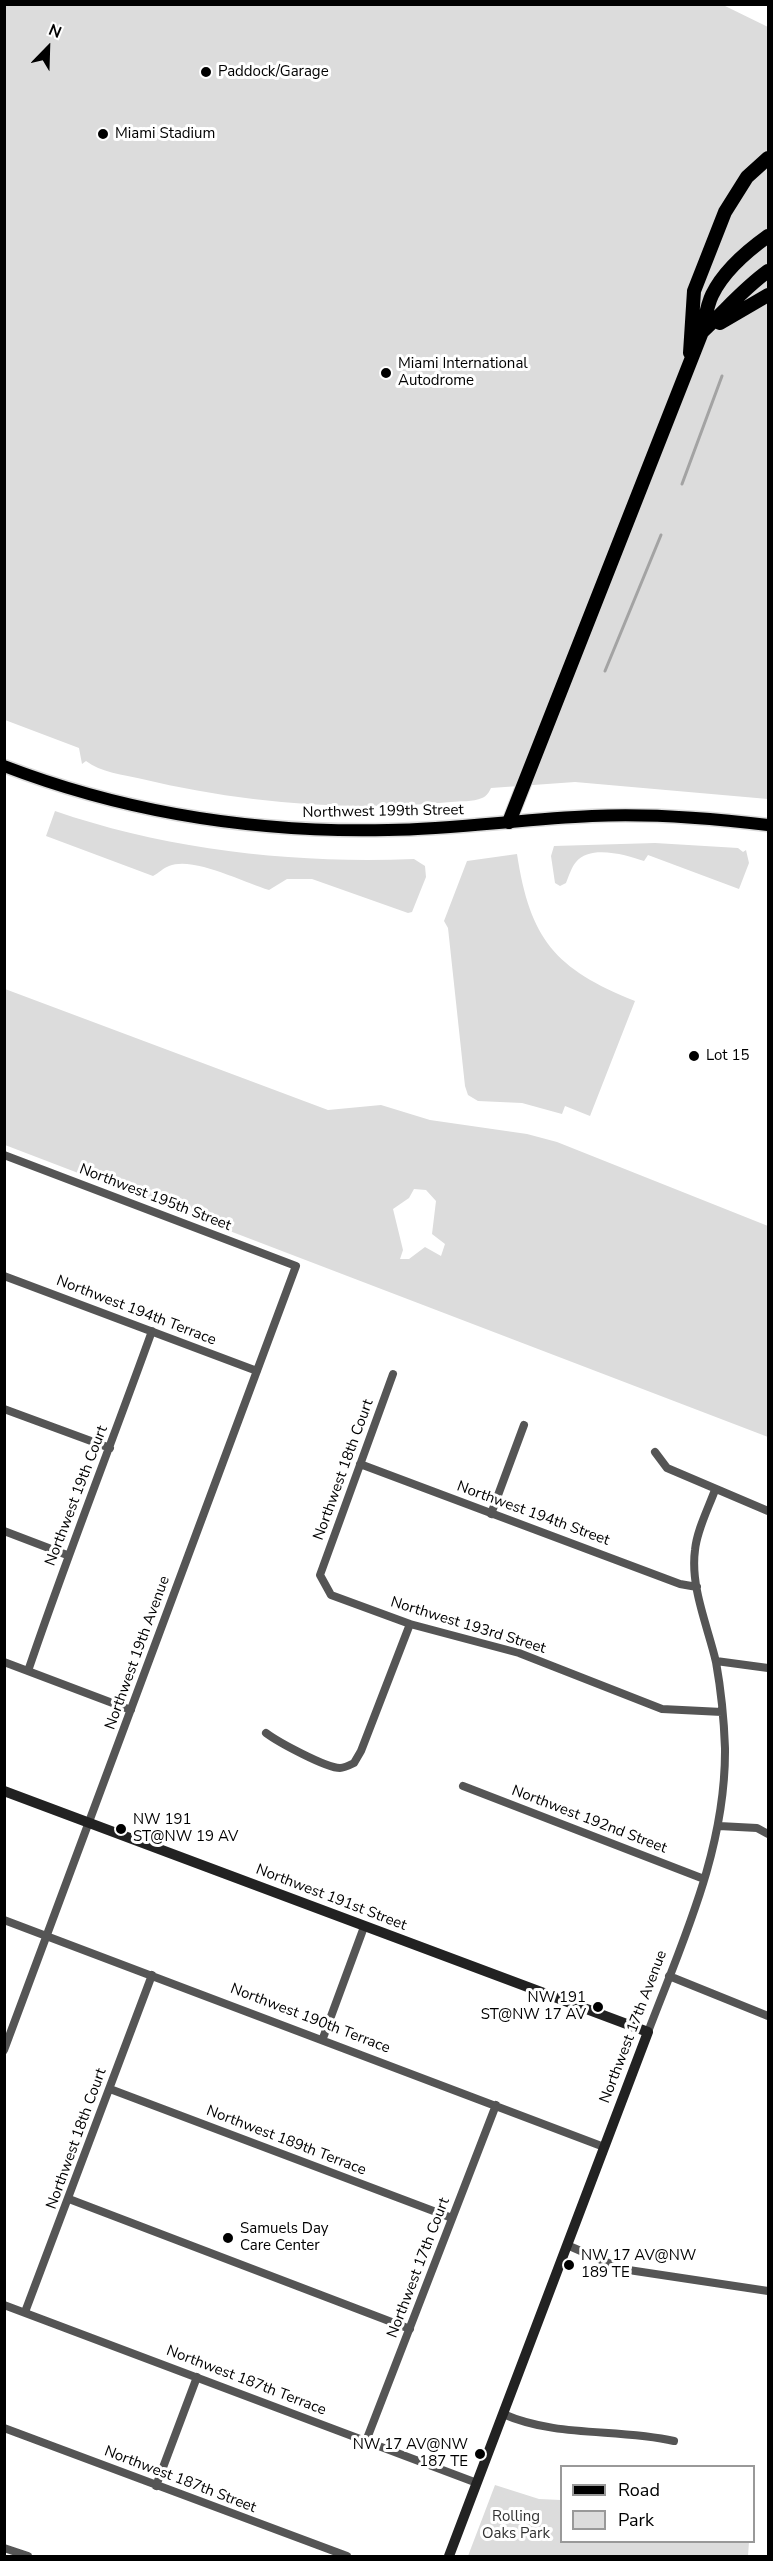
<!DOCTYPE html>
<html>
<head>
<meta charset="utf-8">
<style>
	body { margin:0 }
	#map { position:relative; width:773px; height:2561px; overflow:hidden; background:#fff; font-family:"Nunito Sans",sans-serif }
	canvas { display:block }
	.frame { position:absolute; inset:0; border:6px solid #000; pointer-events:none }
	.legend { position:absolute; left:560px; top:2465px; width:195px; height:78px; box-sizing:border-box; background:#fff; border:2px solid #999; margin:0; padding:8px 10px; list-style:none; font-size:18px; color:#000 }
	.legend li { display:flex; align-items:center; gap:12px; height:30px }
	.legend b { width:30px; border:2px solid #999 }
	.north { position:absolute; left:18px; top:18px; width:60px; height:60px; -webkit-text-stroke:4px #fff; paint-order:stroke; rotate:23deg; font-size:16px; font-weight:700; line-height:24px; text-align:center; color:#000 }
	.north::after { content:''; display:block; margin:auto; width:21px; height:27px; background:#000; clip-path:polygon(50% 0,100% 100%,50% 72%,0 100%) }
</style>
</head>
<body>
<div id="map">
<canvas width="773" height="2561"></canvas>
<div class="frame"></div>
<ul class="legend">
<li><b style="height:8px;background:#000"></b>Road</li>
<li><b style="height:16px;background:#dcdcdc"></b>Park</li>
</ul>
<div class="north">N</div>
</div>
<script>
const g = document.querySelector('canvas').getContext('2d');
g.lineJoin = 'round';
function fillPath(path, color) {
  g.fillStyle = color;
  g.fill(path, 'evenodd');
}
function trace(path, color, width, dash) {
  g.strokeStyle = color;
  g.lineWidth = width;
  g.lineCap = dash ? 'butt' : 'round';
  g.setLineDash(dash || []);
  g.stroke(path);
}
function write(font, color, halo, rows, align = 'center') {
  g.font = font + ' "Nunito Sans",sans-serif';
  g.lineWidth = 6;
  g.setLineDash([]);
  g.textBaseline = 'middle';
  g.strokeStyle = halo;
  g.fillStyle = color;
  for (const [text, x, y, turn = 0] of rows) {
    g.save();
    g.translate(x, y);
    g.rotate((+turn || 0) * Math.PI / 180);
    g.textAlign = isNaN(turn) ? turn : align;
    if (halo) g.strokeText(text, 0, 0);
    g.fillText(text, 0, 0);
    g.restore();
  }
}
fillPath(new Path2D(`
	M721,4l47,23v772l-193,-17 -84,6c-2,4 -4,8 -9,10 -9,4 -22,3 -31,4 -103,10 -209,1 -309,-23 -18,-4 -42,-7 -56,-18l-4,3 -3,-16 -74,-28 -1,-715z
	M55,811c113,39 240,53 359,48l11,7 1,11 -14,35 -4,1 -96,-34h-25l-18,11c-25,-7 -75,-34 -100,-24 -6,2 -10,7 -16,10l-107,-40z
	M655,843l83,5 5,4 3,-2 3,13 -10,26 -91,-34 -4,6c-17,-6 -54,-17 -68,1 -5,6 -7,14 -10,21l-6,3 -5,-3 -4,-27 3,-10z
	M517,854c13,85 38,115 118,147l-45,115 -25,-10 -3,8 -40,-11 -44,-2 -10,-6 -3,-9 -17,-158 -4,-7 23,-60z
	M5,989l323,121 53,-5 49,15 97,14 30,8 211,84v211l-763,-292zM414,1189l12,1 10,11 -4,33 13,10 -4,12 -16,-9 -16,12h-9l3,-9 -10,-41 16,-11z
	M495,2485l44,14 22,1 1,42h187l-1,14h-280z`), '#dcdcdc');
trace(new Path2D(`
	M682,484l40,-108
	M605,671l56,-136`), '#a3a3a3', 3);
const primary = new Path2D(`
	M4,766c125,48 251,67 384,64 68,-1 135,-11 204,-14 59,-3 118,2 176,9`);
const highway = new Path2D(`
	M720,323l48,-28
	M702,332c23,-21 41,-43 66,-61
	M690,353l4,-62 31,-79 22,-35 21,-19
	M509,822l193,-490c3,-12 5,-27 10,-37 12,-25 35,-44 56,-59`);
trace(primary, '#dbdbdb', 15);
trace(highway, '#dbdbdb', 16);
trace(new Path2D(`
	M4,1155l292,111 -292,784
	M4,1276l253,95
	M393,1374l-73,201 11,20 79,29 109,29 143,56 60,3
	M4,1409l106,39
	M655,1452l12,16 101,43
	M360,1464l320,120 17,3
	M491,1514l33,-89
	M4,1531l63,24
	M716,1661l52,7
	M4,1662l127,48
	M28,1671c39,-115 83,-226 124,-340
	M266,1733c12,9 60,35 74,35 4,0 10,-3 14,-5l7,-12 49,-127
	M463,1786l241,93
	M719,1826l38,2 11,6
	M4,1920l600,227
	M669,1976l99,40
	M648,2032c35,-92 78,-183 77,-284 -1,-28 -4,-58 -9,-86 -8,-35 -26,-75 -21,-112 2,-20 13,-41 20,-60
	M323,2038l41,-111
	M110,2089l342,129
	M69,2199l341,130
	M567,2245l55,24 146,22
	M4,2305l473,178
	M25,2312l127,-337
	M503,2414c55,24 114,14 171,27
	M4,2428l343,128
	M366,2441l130,-336
	M156,2486l41,-109
	M4,2548l24,8`), '#555', 8);
trace(new Path2D(`
	M4,1791l644,241 -199,524`), '#222', 10);
trace(primary, '#000', 12);
trace(highway, '#000', 14);
for (const [x, y, r, color] of [
	[206,72,6,"#000"],
	[103,134,6,"#000"],
	[386,373,6,"#000"],
	[694,1056,6,"#000"],
	[121,1829,6,"#000"],
	[598,2007,6,"#000"],
	[228,2238,6,"#000"],
	[569,2265,6,"#000"],
	[480,2454,6,"#000"]
]) {
  const dot = new Path2D();
  dot.arc(x, y, r, 0, 2 * Math.PI);
  g.fillStyle = color;
  g.fill(dot);
  trace(dot, '#fff', 2);
}
write('15px', '#000', '#fff', [
	["Paddock/Garage",218,72],
	["Miami Stadium",115,134],
	["Miami International",398,364],
	["Autodrome",398,381],
	["Lot 15",706,1056],
	["NW 191",133,1820],
	["ST@NW 19 AV",133,1837],
	["NW 191",586,1998,"right"],
	["ST@NW 17 AV",586,2015,"right"],
	["Samuels Day",240,2229],
	["Care Center",240,2246],
	["NW 17 AV@NW",581,2256],
	["189 TE",581,2273],
	["NW 17 AV@NW",468,2445,"right"],
	["187 TE",468,2462,"right"]
], 'left');
write('15px', '#000', '#fff', [
	["Northwest 199th Street",383,812,-1],
	["Northwest 195th Street",155,1198,21],
	["Northwest 194th Terrace",136,1311,21],
	["Northwest 18th Court",344,1470,-70],
	["Northwest 19th Court",77,1496,-69],
	["Northwest 194th Street",533,1514,20],
	["Northwest 193rd Street",468,1626,17],
	["Northwest 19th Avenue",138,1653,-70],
	["Northwest 192nd Street",589,1820,21],
	["Northwest 191st Street",331,1898,21],
	["Northwest 190th Terrace",310,2019,21],
	["Northwest 17th Avenue",634,2027,-69],
	["Northwest 18th Court",77,2139,-70],
	["Northwest 189th Terrace",286,2141,21],
	["Northwest 17th Court",419,2268,-69],
	["Northwest 187th Terrace",246,2381,21],
	["Northwest 187th Street",180,2480,21]
]);
write('15px', '#333', '#fff', [
	["Rolling",516,2517],
	["Oaks Park",516,2534]
]);
</script>
</body>
</html>
